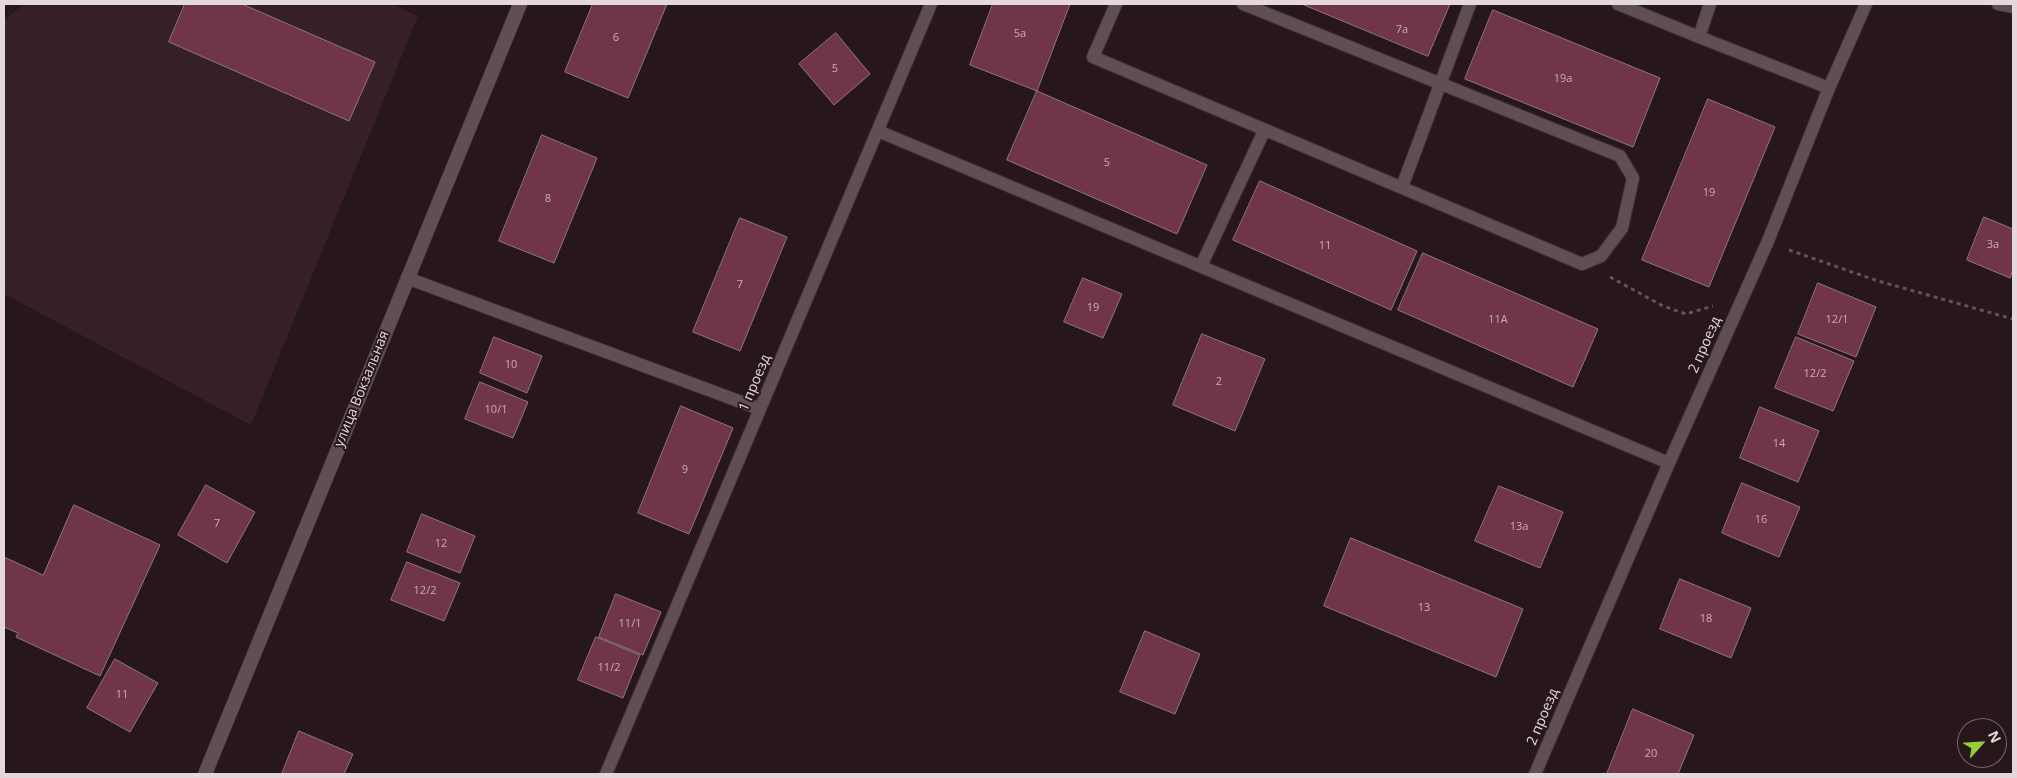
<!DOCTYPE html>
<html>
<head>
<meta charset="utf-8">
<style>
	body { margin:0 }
	#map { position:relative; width:2017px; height:778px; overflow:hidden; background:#27171b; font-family:"Open Sans",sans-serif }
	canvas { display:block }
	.frame { position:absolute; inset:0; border:5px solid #e4d8db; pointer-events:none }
	.north { position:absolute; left:1957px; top:718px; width:50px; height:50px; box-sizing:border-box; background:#27171b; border:1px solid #736468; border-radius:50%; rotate:64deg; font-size:14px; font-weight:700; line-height:20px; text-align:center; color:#e4d8db }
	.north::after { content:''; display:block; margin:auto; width:18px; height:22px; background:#97cc38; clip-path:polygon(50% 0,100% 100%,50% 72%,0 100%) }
</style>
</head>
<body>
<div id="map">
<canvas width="2017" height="778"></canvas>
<div class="frame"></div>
<div class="north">N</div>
</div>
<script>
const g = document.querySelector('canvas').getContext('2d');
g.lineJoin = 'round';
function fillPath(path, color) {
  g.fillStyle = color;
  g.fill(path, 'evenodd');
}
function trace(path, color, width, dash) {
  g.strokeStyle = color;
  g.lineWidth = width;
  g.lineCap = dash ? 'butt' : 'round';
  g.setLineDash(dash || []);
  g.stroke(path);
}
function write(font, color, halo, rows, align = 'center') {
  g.font = font + ' "Open Sans",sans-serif';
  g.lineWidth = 4;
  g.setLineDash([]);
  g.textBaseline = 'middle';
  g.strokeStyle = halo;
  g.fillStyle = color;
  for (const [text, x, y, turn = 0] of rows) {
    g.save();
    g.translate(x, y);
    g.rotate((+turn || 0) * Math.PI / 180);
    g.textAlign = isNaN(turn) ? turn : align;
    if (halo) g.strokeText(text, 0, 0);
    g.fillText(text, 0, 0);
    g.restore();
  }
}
fillPath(new Path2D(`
	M25,4h367l26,12 -167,409 -247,-131v-275z`), '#361f26');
const building = new Path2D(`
	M185,4h57l133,58 -26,59 -180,-79z
	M593,4h74l-39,94 -63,-26z
	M993,4h77l-33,87 -67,-26z
	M1302,4h148l-22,52z
	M1493,10l167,68 -27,69 -168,-68z
	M836,33l34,41 -36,31 -35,-41z
	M1037,91l170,74 -30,69 -170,-74z
	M1708,99l67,28 -66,160 -67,-27z
	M542,135l55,23 -43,105 -55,-22z
	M1260,181l157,70 -26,59 -158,-70z
	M1984,217l29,12v41l-3,8 -43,-18z
	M740,218l47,19 -47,114 -47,-19z
	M1423,253l175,76 -25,58 -175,-77z
	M1083,278l39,16 -19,44 -39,-16z
	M1818,283l58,24 -20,50 -58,-23z
	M1202,334l63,25 -30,72 -62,-26z
	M494,337l48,19 -15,37 -47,-20z
	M1796,337l58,24 -21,50 -58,-23z
	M480,382l48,20 -15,36 -48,-19z
	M681,406l52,22 -44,106 -51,-21z
	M1760,407l59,24 -21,51 -58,-24z
	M1742,483l58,24 -21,50 -57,-24z
	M206,485l49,27 -28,51 -49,-28z
	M1499,486l64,26 -23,56 -65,-27z
	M74,505l86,40 -60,131 -84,-39 2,-4 -14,-6v-70l39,18z
	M422,514l53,22 -15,37 -53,-21z
	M1351,538l172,71 -27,68 -172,-71z
	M407,562l53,21 -16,38 -53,-21z
	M1680,579l71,29 -20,50 -71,-29z
	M616,594l45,18 -18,43 -44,-18z
	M1145,631l55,23 -25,60 -55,-22z
	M596,637l44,18 -17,43 -45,-18z
	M115,659l43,24 -28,49 -43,-24z
	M1633,709l61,26 -16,39h-71z
	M299,731l54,23 -9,20h-62z`);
fillPath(building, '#703549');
trace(building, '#8d787d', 1);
const service = new Path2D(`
	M1116,4l-23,53c162,70 326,137 489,207l19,-8 21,-28 11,-50 -13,-22 -377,-152
	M1618,4l81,33
	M1998,4l15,3
	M1829,88l37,-84
	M878,131l791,332
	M1402,187l68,-183
	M1201,266l63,-135
	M407,278l353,131
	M606,774l325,-770
	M1535,774l134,-311 99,-222 61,-153 -130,-51 11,-33`);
const minor = new Path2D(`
	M205,774l315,-770`);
trace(service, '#3e3235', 14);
trace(minor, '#3e3235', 15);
trace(new Path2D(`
	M1789,250l89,31 135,38
	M1610,277l53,29 23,8 27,-8`), '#625357', 3, [4, 4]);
trace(service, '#614e53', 12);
trace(minor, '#614e53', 14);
write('11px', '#c7afb6', null, [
	["7а",1402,30],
	["5а",1020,34],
	["6",616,38],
	["5",835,69],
	["19а",1563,79],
	["5",1107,163],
	["19",1709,193],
	["8",548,199],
	["3а",1993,245],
	["11",1325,246],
	["7",740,285],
	["19",1093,308],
	["11А",1498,320],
	["12/1",1837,320],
	["10",511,365],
	["12/2",1815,374],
	["2",1219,382],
	["10/1",496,410],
	["14",1779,444],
	["9",685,470],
	["16",1761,520],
	["7",217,524],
	["13а",1519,527],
	["12",441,544],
	["12/2",425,591],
	["13",1424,608],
	["18",1706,619],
	["11/1",630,624],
	["11/2",609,668],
	["11",122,695],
	["20",1651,754]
]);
write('14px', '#e4d8db', '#27171b', [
	["2 проезд",1705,345,-66],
	["1 проезд",755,383,-67],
	["улица Вокзальная",362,389,-68],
	["2 проезд",1543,717,-67]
]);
</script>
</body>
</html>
